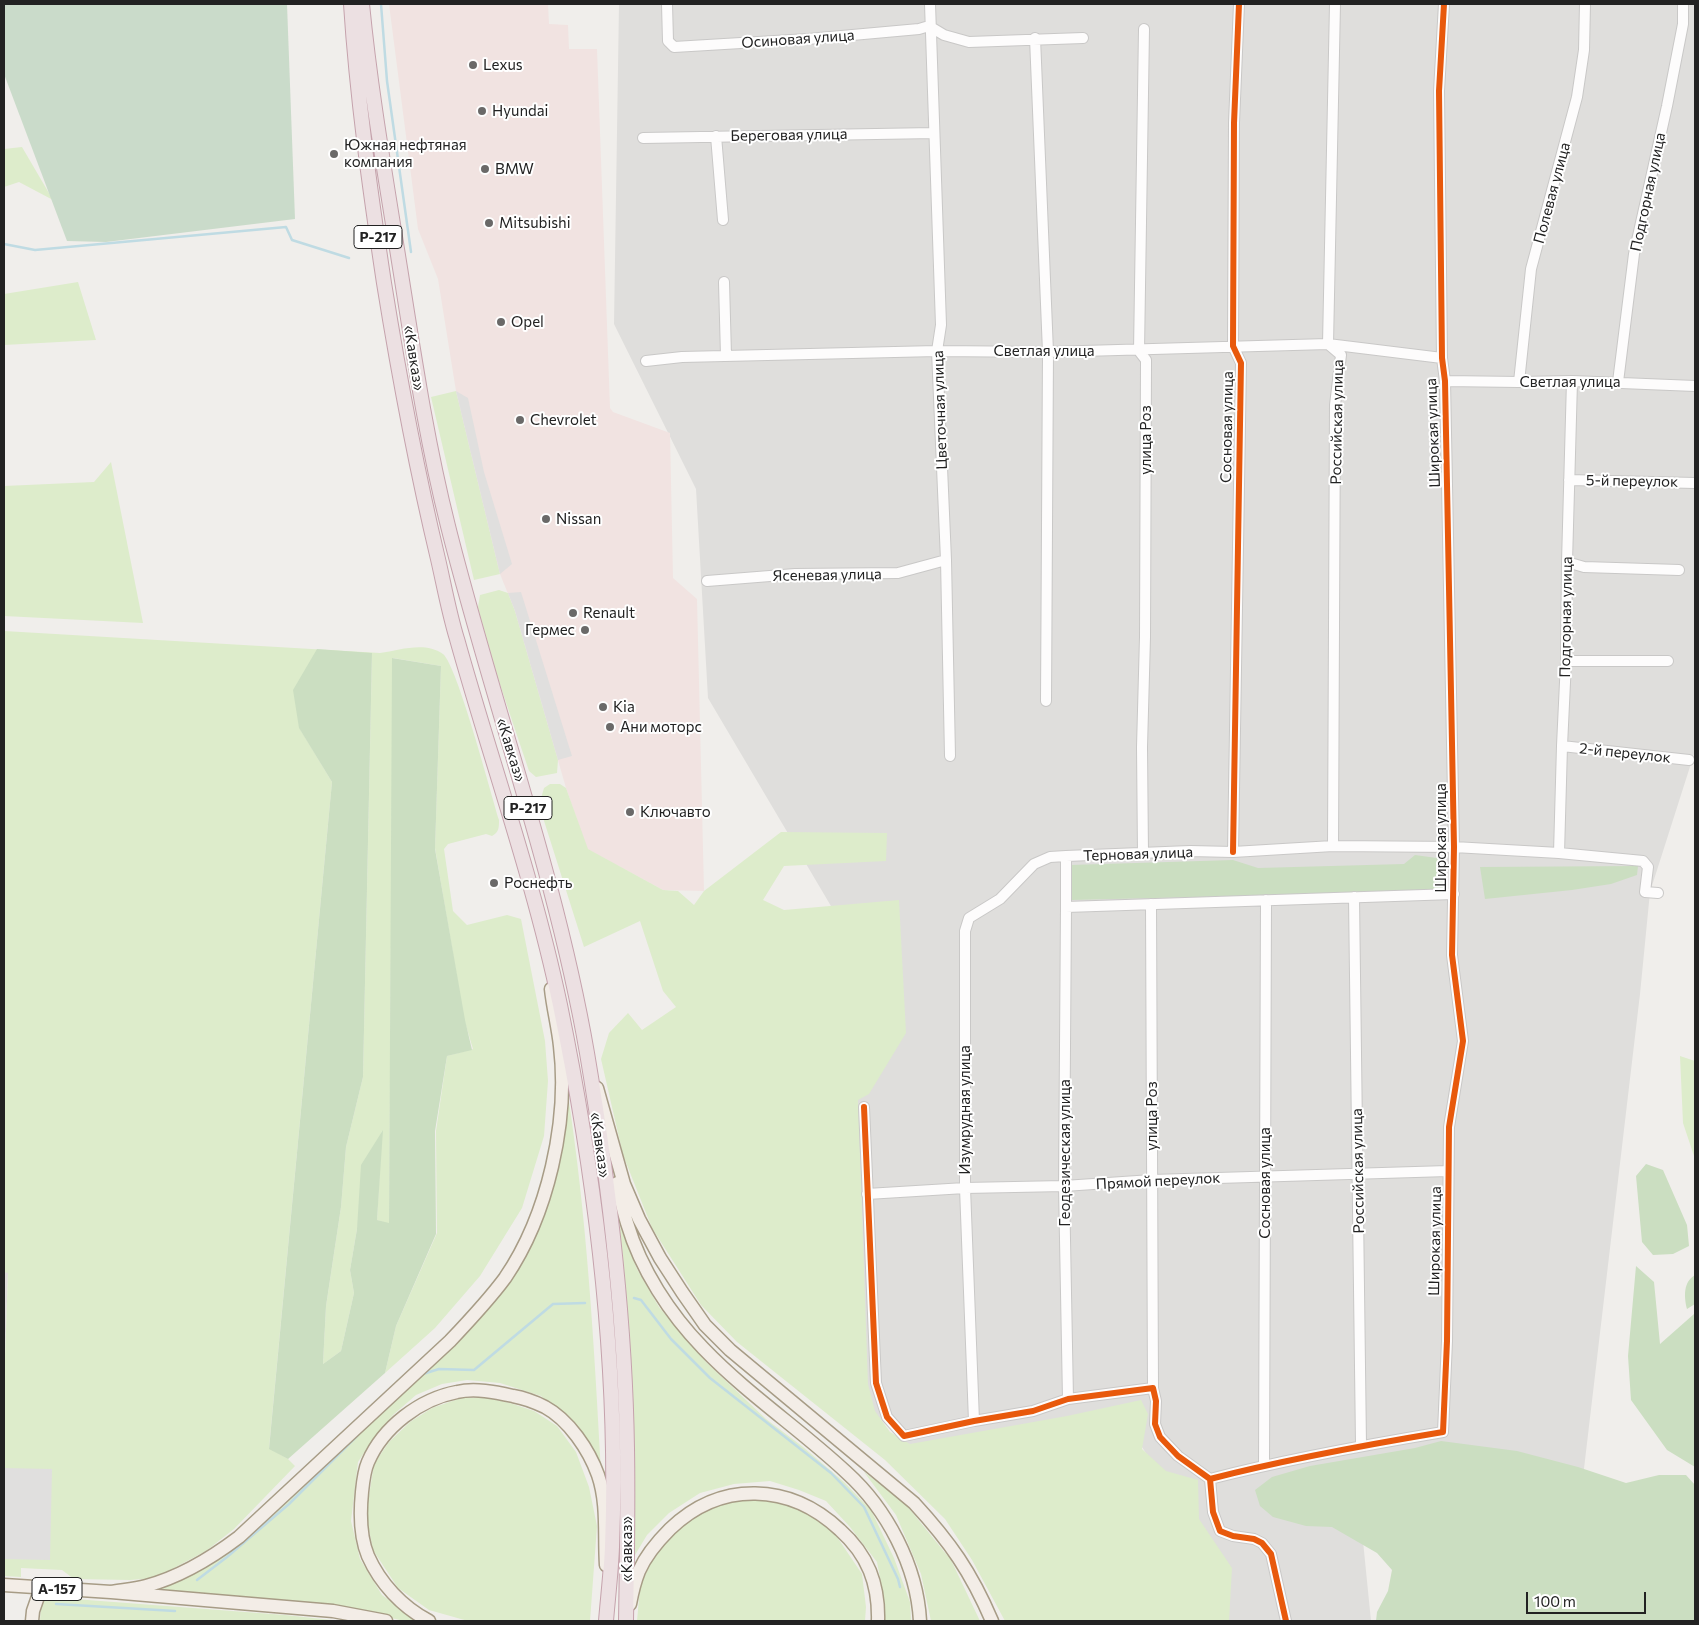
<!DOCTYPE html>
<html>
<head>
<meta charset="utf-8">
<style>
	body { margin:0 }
	#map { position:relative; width:1699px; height:1625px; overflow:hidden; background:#f0eeeb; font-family:Commissioner,sans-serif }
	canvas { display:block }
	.frame { position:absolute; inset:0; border:5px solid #222; pointer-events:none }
	.scale { position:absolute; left:1526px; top:1592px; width:120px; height:22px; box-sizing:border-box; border:2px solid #222; border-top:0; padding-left:6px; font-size:15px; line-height:18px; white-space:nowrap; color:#222; -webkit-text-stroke:4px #fff; paint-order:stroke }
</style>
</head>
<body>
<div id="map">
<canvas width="1699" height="1625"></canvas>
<div class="frame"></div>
<div class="scale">100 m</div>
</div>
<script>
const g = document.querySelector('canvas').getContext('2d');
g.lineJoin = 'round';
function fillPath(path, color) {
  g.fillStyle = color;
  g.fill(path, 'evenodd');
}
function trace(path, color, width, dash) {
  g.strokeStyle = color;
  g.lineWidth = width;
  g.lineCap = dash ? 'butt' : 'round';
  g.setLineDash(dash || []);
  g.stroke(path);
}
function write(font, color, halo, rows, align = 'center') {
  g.font = font + ' Commissioner,sans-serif';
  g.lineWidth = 4;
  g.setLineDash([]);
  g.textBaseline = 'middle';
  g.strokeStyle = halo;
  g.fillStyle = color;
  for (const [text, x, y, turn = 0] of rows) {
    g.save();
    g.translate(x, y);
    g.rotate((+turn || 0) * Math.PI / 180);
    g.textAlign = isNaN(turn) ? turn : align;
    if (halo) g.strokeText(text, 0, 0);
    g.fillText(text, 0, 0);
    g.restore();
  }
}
fillPath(new Path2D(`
	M619,4h1076v747l-45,141 -10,102 -57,483 -228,-16 16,160h-168l-31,-127 -53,-83 -195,48 -75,-68 5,-446 -146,-247 -12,-209 -82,-165z`), '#dfdedc');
fillPath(new Path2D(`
	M389,4h159l1,20 19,1 1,24h28l13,359 3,4 57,21 3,145 24,21 7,292 -41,-1 -76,-41 -21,-61 -51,-177 -15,-37 -44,-183 -18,-112 -20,-50z`), '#f1e3e1');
fillPath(new Path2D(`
	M4,1272h4l-4,113z`), '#e0deda');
fillPath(new Path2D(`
	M22,147l31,53 -34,-18 -15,5v-38z
	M78,282l18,58 -92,5v-51z
	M456,391l44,183 -26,6 -43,-183z
	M111,462l32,161 -139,-7v-130l90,-4z
	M499,590l9,3 7,18 43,149 -1,13 -21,4 -7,-6 -50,-149 -1,-15 2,-12z
	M4,631l376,22c20,-3 45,-12 63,1 14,11 48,140 56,166 0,8 0,12 -7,16l-6,-2 -38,10 -4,5 9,62 14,14 40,-10 14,4 24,122 3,40 -4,55 -22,72 -42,68 -45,52 -50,45 11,-47 41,-93 -1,-102 11,-75 26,-7 -9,-30 -29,-171 6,-182 -48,-8 -4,566 -12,-4 5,-89 -25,98 -7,41 4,23 -13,58 -18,13 3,-58 15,-99 5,-60 17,-70 9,-424 -72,76 32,53 -63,666 19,11 7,7 -61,63 -28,22 -51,27 -25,2 -56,-1 -12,-9 -41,-2v9l-17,-1v-191l4,-112 -4,-1z
	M550,784h10l6,4 22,61 75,41 15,1 16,14 10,-14 77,-59 106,1 -1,28 -102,5 -21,34 21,10 115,-10 7,133 -37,61 -11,6 10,284 7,27 15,21 20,12 157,-28 74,-16 7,14 -6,35 24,22 32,9 1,39 33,49 -3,53h-224l-33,-61 -27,-41 -60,-59 -148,-118 -36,-37 -49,-77 -29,-73 -22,-96 8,-26 19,-20 14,17 34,-23 -13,-16 -23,-70 -56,26 -45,-142 5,-17z
	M1680,1056l15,5v98l-12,-36z
	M567,1089c20,127 27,255 34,383l-31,-50 -29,-26 -41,-13 -33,-3 -25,4 -26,11 -23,20 -18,21 -17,26 -7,59 9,38 22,36 36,26h-14l-34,-8 -210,-23 26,-14 296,-263 62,-102z
	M617,1219l20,50 22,38 47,55 60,57 37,28 41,35 27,28 23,48 16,44 1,19h-27v-22l-7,-37 -27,-35 -24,-26 -27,-11 -29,-9 -36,3 -34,9 -31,20 -22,22 -15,25z
	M461,1398h27l22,5 24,8 23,15 19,26 13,35 8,39 -7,95h-122l-39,-11 -31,-22 -25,-38 -7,-35 8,-51 15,-22 21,-20 22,-14z
	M864,1472l39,29 48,59 29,61h-49l-10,-47 -25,-59z
	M769,1496l33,13 29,19 31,46 4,33 -1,14h-228l3,-34 12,-28 22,-32 59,-29z
	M48,1597l237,18 56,6h-301l1,-17z`), '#ddeccb');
fillPath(new Path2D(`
	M317,649l55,4 -9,424 -17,70 -5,60 -15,99 -3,58 18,-13 13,-58 -4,-23 7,-41 4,-64 22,-35 -6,90 12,3 3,-565 49,8 -6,183 30,171 7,30 -25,6 -12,75 1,103 -40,92 -11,47 -97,86 -19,-10 63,-667 -33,-54 -6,-38z
	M1415,855l29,4 1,32 -374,9 -1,-35 163,-5 25,8 146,-4z
	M1638,866l-1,9 -26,9 -39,6 -87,9 -5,-32z
	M1646,1164l17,6 24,55 2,21 -16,8 -20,1 -11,-13 -6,-66z
	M1636,1266l18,16 6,62 34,-30 1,2v151l-28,-17 -36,-50 -3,-44z
	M1695,1275v29l-8,5c-3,-12 -4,-27 8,-34z
	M1441,1441l76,10 61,16 48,16 33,-8h27l9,10v136h-319l1,-9 11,-21 4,-21 -15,-17 -45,-26 -26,-1 -33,-9 -13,-11 -5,-16 17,-13 38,-11 105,-18z`), '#cbdec1');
fillPath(new Path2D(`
	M4,4h283l8,215 -189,23 -39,-1 -63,-167z`), '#cadbca');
fillPath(new Path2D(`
	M456,391l12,7 16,74 28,92 -12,10z
	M521,592l51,164 -14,4 -43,-149 -7,-18z
	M4,1468l48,1 -2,91 -46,-1z`), '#e0dfde');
trace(new Path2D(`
	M381,4l6,77 24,171
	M4,244l31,6 251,-23 6,13 57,18
	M634,1298l7,2 30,39 39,39 121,95 33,34 34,72 2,8
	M423,1374l16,-5 35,1 79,-66 32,-1
	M197,1580l30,-23 62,-53 68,-68
	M56,1604l119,7`), '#bfdbe3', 2.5);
const minor = new Path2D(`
	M667,4l1,37 6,6 134,-8 111,-10 10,-3 15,9 25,7 114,-4
	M930,4l11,321 -4,26 9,209 4,196
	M1035,38l13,314 -2,349
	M716,136l7,84
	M643,138l291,-5
	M724,282l2,74
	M646,361l36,-4 255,-6 111,1 280,-8 114,14
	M1445,381l74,1 53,-1 123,5
	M1519,382l12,-113 46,-172 7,-47 1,-46
	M1618,382l16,-128 33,-148 16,-82v-20
	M1569,480l126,3
	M1567,562l17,5 95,3
	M707,581l88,-7 103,-1 48,-13
	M1566,661h102
	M1562,746l127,14
	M1333,846l2,-441 6,-50 -13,-11 7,-340
	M1233,852l8,-489 -8,-17 1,-223 5,-119
	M1559,853l3,-107 4,-85 1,-99 5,-181
	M1143,854l-1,-107 3,-110 1,-277 -7,-9 5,-322
	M1454,894l-388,13v-51l124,-5 43,1 100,-6 121,1 105,6 84,8 5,6 -3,25 13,1
	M1354,897l7,548
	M1151,904l2,484
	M1066,907l-2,279 4,213
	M864,1107l12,276 11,34 17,19 70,-15 59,-10 35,-12 85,-11 3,13 -1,23 5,13 18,19 32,23 3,33 7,19 13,5 21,3 8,4 9,11 15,67
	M867,1194l98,-6 99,-2 88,-6 296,-9
	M974,1421l-9,-233v-257l4,-13 31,-19 34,-35 16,-7 16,-1
	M1264,1465l2,-565
	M1210,1479c77,-20 155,-34 233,-47l4,-91 2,-214 14,-86 -11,-86 2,-108 -9,-466 -3,-23 -3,-267 5,-87`);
const major = new Path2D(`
	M597,1088l27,96 15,35 21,39 22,34 23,33 25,25 184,153c36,39 57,69 78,118
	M617,1183c3,13 6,27 10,40 14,47 43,91 76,125 44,46 97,81 143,124 41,37 71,94 74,149
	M4,1585l107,7 222,19 53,10
	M111,1592c11,-2 23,-3 35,-6 34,-9 64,-27 93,-49l211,-196c19,-20 38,-40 55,-63 43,-63 64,-157 55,-232 -2,-19 -7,-38 -9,-57
	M630,1604c2,-11 5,-23 9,-33 7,-16 19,-30 31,-42 51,-49 120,-46 170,1 28,25 39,54 38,91
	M32,1621l1,-10 8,-23
	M429,1621c-27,-14 -49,-38 -61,-65 -8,-19 -8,-44 -6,-64 1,-10 2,-21 6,-30 15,-35 52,-63 89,-70 18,-4 38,0 56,4 11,2 22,6 32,11 24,13 44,43 53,68 10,29 6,60 8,90`);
const highway = new Path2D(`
	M351,4c6,93 19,186 33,279 15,93 32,184 54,276 6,26 11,54 19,80 34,122 77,242 103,366 36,175 59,363 52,542 -1,25 -4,50 -6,74
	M362,4c8,82 22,164 35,245 15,93 28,186 51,277 44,176 108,348 139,527 22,130 38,263 40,395 1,57 0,115 -1,173`);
trace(minor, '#c9c8c7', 12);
trace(major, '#a79c86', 15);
trace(highway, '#c5a2ac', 16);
trace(minor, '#fdfcfc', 10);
trace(major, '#f3ede7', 12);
trace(highway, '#ece0e2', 14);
trace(new Path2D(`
	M1233,852l8,-489 -8,-17 1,-223 5,-119
	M864,1107l12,276 11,34 17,19 70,-15 59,-10 35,-12 85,-11 3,13 -1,23 5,13 18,19 32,23 3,33 7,19 13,5 21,3 8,4 9,11 15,67
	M1210,1479c77,-20 155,-34 233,-47l4,-91 2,-214 14,-86 -11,-86 2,-108 -9,-466 -3,-23 -3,-267 5,-87`), '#e8590c', 6);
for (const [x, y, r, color] of [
	[473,65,5,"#6a6968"],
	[482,111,5,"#6a6968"],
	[334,154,5,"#6a6968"],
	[485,169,5,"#6a6968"],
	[489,223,5,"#6a6968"],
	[501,322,5,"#6a6968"],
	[520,420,5,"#6a6968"],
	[546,519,5,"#6a6968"],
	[573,613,5,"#6a6968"],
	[585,630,5,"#6a6968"],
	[603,707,5,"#6a6968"],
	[610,727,5,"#6a6968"],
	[630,812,5,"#6a6968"],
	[494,883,5,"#6a6968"]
]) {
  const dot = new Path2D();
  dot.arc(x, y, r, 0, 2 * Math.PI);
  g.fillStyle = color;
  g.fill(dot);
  trace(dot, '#fff', 2);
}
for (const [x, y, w] of [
	[378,237,48],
	[528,808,48],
	[57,1589,50]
]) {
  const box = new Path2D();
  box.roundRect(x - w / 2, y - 11.5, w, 23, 4);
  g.fillStyle = '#fff';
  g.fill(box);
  trace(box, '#222', 1);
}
write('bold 14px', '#222', null, [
	["Р-217",378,237],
	["Р-217",528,808],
	["А-157",57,1589]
]);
write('15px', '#222', '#fff', [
	["Осиновая улица",798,39,-4],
	["Береговая улица",789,135,-1],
	["Подгорная улица",1648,192,-78],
	["Полевая улица",1552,193,-75],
	["Светлая улица",1044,351],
	["«Кавказ»",414,358,81],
	["Светлая улица",1570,382],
	["Цветочная улица",940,410,-92],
	["Российская улица",1337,422,-89],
	["Сосновая улица",1227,427,-89],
	["Широкая улица",1433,433,-92],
	["улица Роз",1146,440,-90],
	["5-й переулок",1632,481,1],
	["Ясеневая улица",827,575,-1],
	["Подгорная улица",1566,617,-89],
	["«Кавказ»",511,750,73],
	["2-й переулок",1625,753,6],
	["Широкая улица",1441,838,-90],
	["Терновая улица",1138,854,-2],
	["Изумрудная улица",965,1110,-90],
	["улица Роз",1152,1116,-90],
	["«Кавказ»",600,1145,82],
	["Геодезическая улица",1065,1153,-90],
	["Российская улица",1358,1171,-91],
	["Прямой переулок",1158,1181,-3],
	["Сосновая улица",1265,1183,-90],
	["Широкая улица",1435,1241,-89],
	["«Кавказ»",627,1549,-90]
]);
write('15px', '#222', '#fff', [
	["Lexus",483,65],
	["Hyundai",492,111],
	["Южная нефтяная",344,145],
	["компания",344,162],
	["BMW",495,169],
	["Mitsubishi",499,223],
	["Opel",511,322],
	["Chevrolet",530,420],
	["Nissan",556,519],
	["Renault",583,613],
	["Гермес",575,630,"right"],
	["Kia",613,707],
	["Ани моторс",620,727],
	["Ключавто",640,812],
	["Роснефть",504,883]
], 'left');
</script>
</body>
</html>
